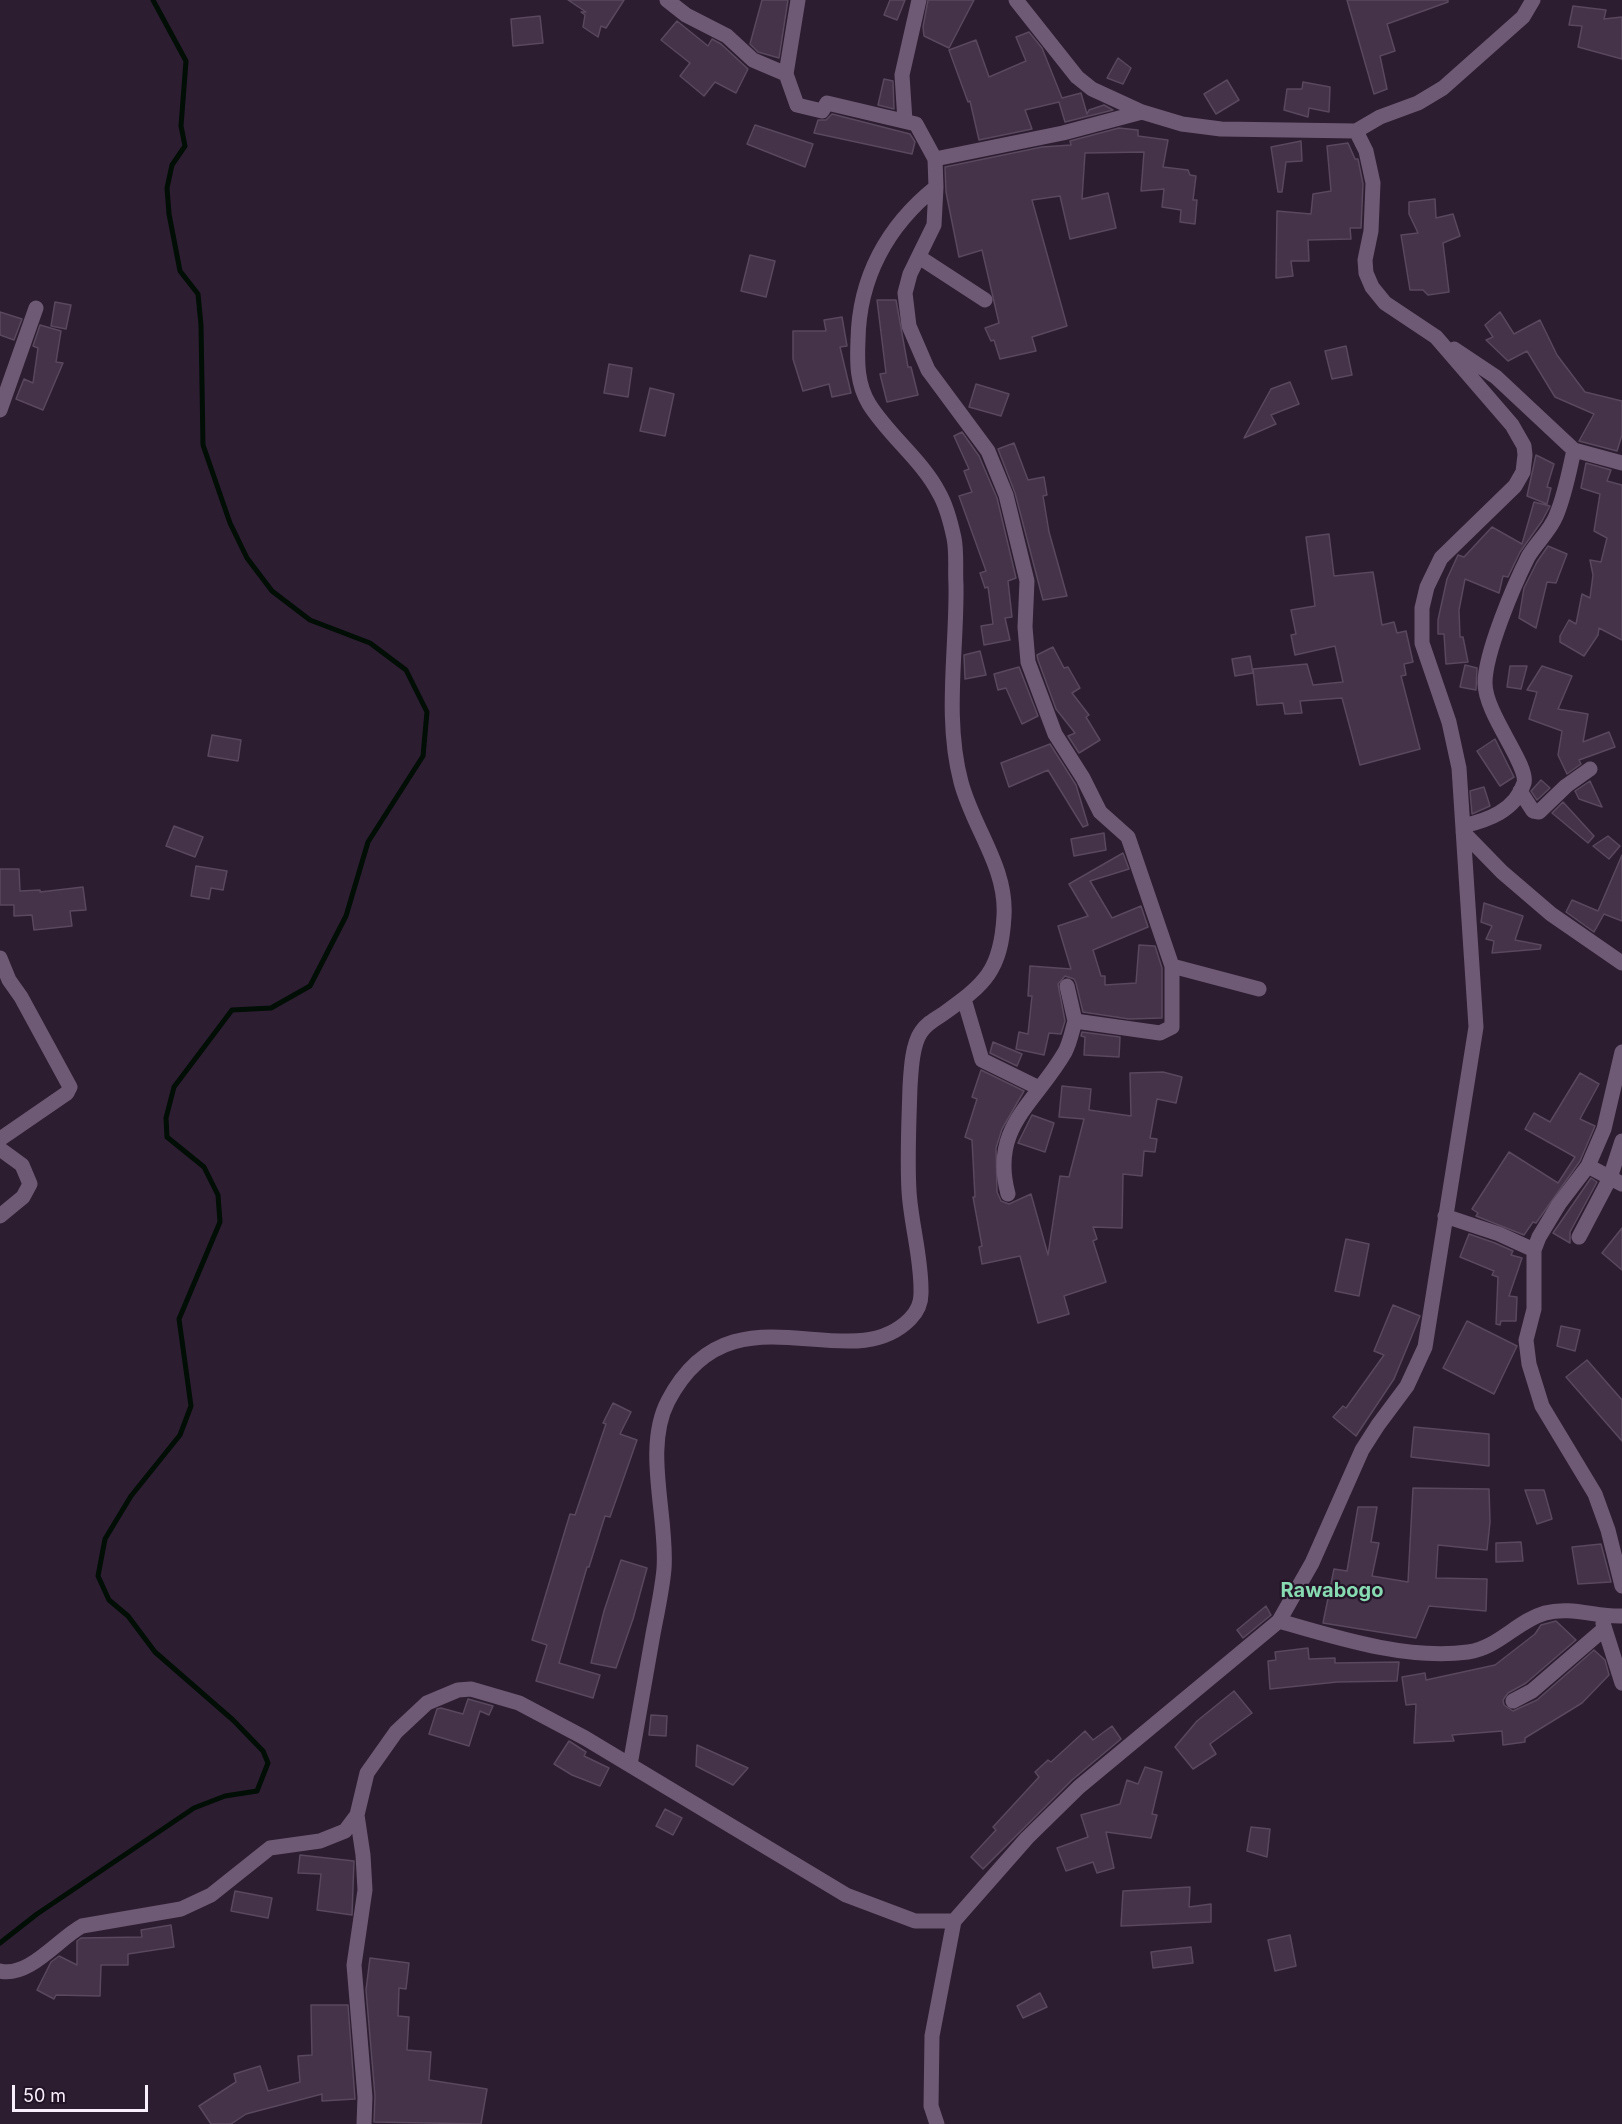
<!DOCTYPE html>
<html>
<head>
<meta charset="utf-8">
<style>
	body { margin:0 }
	#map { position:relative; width:1622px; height:2124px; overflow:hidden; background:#2d1d31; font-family:Inter,sans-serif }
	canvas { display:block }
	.scale { position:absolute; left:12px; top:2085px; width:136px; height:27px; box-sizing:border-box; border:3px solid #f9eefb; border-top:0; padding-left:8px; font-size:18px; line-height:21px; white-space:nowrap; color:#f9eefb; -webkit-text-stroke:4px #231427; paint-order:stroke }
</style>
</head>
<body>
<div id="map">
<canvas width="1622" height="2124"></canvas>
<div class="scale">50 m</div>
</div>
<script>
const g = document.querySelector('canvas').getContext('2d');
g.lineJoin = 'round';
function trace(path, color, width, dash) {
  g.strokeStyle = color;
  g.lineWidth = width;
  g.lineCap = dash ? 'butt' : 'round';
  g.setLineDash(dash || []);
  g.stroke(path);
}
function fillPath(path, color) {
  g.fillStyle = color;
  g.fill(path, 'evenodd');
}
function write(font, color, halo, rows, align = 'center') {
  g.font = font + ' Inter,sans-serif';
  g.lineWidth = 4.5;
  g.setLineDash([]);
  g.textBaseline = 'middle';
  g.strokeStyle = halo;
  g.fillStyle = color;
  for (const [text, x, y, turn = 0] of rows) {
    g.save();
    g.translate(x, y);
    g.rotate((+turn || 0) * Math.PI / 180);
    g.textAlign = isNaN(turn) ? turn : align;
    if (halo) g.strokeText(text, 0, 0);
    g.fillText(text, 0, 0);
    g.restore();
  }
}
trace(new Path2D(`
	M0,1943l37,-29 157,-106 31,-12 32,-5 11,-28 -5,-12 -30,-31 -78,-68 -27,-36 -19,-16 -11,-24 7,-37 26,-43 49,-61 11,-29 -12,-87 41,-97 -2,-27 -14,-28 -37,-30 -1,-19 8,-31 58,-77 39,-2 39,-22 36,-70 22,-74 55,-86 4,-44 -21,-42 -36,-27 -60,-23 -38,-29 -25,-33 -17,-35 -27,-78 -2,-120 -3,-31 -18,-23 -11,-57 -2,-26 5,-23 13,-19 -4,-20 5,-65 -33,-61`), '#000e05', 5);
const building = new Path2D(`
	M568,0h56l-18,28 -5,-2 -3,11 -15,-10 2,-12 -4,-3h5z
	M762,0h26l-9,58 -21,-6 -8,-8z
	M890,0h15l-8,20 -13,-5z
	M928,0h46l-25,48 -25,-12 -1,-9z
	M1347,0h101v2l-61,22 8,27 -15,5 7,33 -13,5z
	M1573,6l33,4 -2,9 18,-2v42l-44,-12 4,-21 -13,-1z
	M540,16l3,27 -30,3 -2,-27z
	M677,21l31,25 4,-7 9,5 27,25 -12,24 -21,-11 -11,14 -24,-20 10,-13 -29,-23z
	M1029,32l13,16 20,50 19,-5 6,21 2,-4 15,-5 9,5 -48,12 -6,-20 -34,8 7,19 -53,11 -9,-39 -2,1 -19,-52 27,-10 13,37 37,-16 -10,-24z
	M1118,58l13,10 -8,16 -16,-6z
	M884,79l9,2 1,28 -16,-4z
	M1227,80l12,20 -23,14 -12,-20z
	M1303,82l27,5 -1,25 -20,-4 -1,9 -24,-7 3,-21h15z
	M832,114l78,20 5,8 -3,12 -98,-21 4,-13h8z
	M755,125l58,19 -8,23 -58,-23z
	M1119,128l19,2v6l30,4 -5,27 25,3 2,5 6,1 -3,24h4l-2,24 -15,-2 1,-12 -19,-3 2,-18 -23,2 3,-39 -59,1 -3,46 26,-6 8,35 -46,11 -10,-43 -28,4 35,126 -35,11 4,14 -36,8 -6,-19 -3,1 -6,-13 14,-5 -17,-73 -23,7 -13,-65 -1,-25 97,-20 29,-2 -1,-4z
	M1301,141l1,20 -16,1 -4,30h-4l-7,-45z
	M1348,143l7,16h3l5,25 -2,44h-11l1,11 -43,1 1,21h-18l2,15 -17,2 1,-67 34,3 2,-20 18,-3 -4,-45z
	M1435,199l1,19 17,-4 7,22 -17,7 6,49 -21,3 -5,-5h-13l-9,-55 17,-2 -9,-19v-12z
	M750,255l25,6 -9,36 -25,-6z
	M877,300h19l12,67h3l7,28 -31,7 -7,-28 6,-1z
	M55,302l16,3 -5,24 -15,-3z
	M0,312l22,7 -8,21 -14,-5z
	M1500,312l14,22 26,-14 17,35 28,37 37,9v34l-5,16 -38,-10 15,-27 -39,-17 -28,-46 -19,10 -22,-21 7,-3 -8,-12z
	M842,317l5,29 -7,1 11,46 -19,4 -3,-13 -26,7 -10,-32v-28h33l-2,-11z
	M40,325l21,6 -5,31 7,1 -20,47 -27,-11 8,-20 9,4 5,-35 -5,-2z
	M1346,346l6,29 -20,4 -7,-28z
	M609,364l23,4 -4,29 -24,-4z
	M1290,382l9,22 -28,11 5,9 -32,14 27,-49z
	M976,384l33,10 -8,22 -32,-9z
	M650,388l24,6 -9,42 -25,-5z
	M962,432l17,24 18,42 19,80 -8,3 4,36 -7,1 5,22 -26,5 -3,-19 12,-2 -5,-37 -3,1 -5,-15 6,-2 -27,-75 13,-4 -8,-21 5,-2 -15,-33z
	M1014,443l14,37 16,-3 3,18 -4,1 6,36 18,64 -24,4 -28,-107 -17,-44z
	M1536,455l18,9 -7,23 4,1 -4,16 -20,-8z
	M1586,463l25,7 -4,11 15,4v155l-23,-12 -1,7 -14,21 -24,-14v-6l9,-16 7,4 6,-30 8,4 3,-23 -3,-15 11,2 6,-24 -13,-7 6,-37 -19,-6z
	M1534,502l16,4 -8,15 -22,31 -12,25 -5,-1 -4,17 -34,-14 -6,31 1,27h3l5,25 -22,2 -2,-30h-6v-14l9,-41 11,-24 6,2 28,-30 30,17z
	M1329,534l5,42 39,-4 9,53 12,-3 3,11 9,-2 7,31 -9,2 2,11 -5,1 19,73 -60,16 -18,-67 -42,3 2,12 -17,1 -2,-11 -26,2 -4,-36 54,-5 6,21 30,-3 -8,-36 -40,9 -4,-20 5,-1 -5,-24 24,-4 -9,-69z
	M1548,546l19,8 -11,29 -9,-1 -11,46 -17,-10 5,-30 13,-26z
	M1053,647l11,21 4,-1 12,21 -8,5 17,22 -3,2 14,23 -21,13 -11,-17 7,-3 -19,-24 -18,-49 -1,-5z
	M980,651l6,24 -21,4 -1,-24z
	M1250,656l3,17 -18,3 -3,-17z
	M1465,665l12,3 -1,22 -16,-3z
	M1510,666h17l-6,23 -14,-2z
	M1542,666l30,10 -14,33 30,5 -5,28 26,-10 6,15 -36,13 2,4 -14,10 -9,-19 4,-24 -33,-12 8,-27 -10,-2z
	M1019,667l19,49 -16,8 -16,-36 -8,2 -4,-16z
	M212,735l29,5 -3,21 -30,-5z
	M1495,739l19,38 -14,9 -23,-35z
	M1050,744l26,41 12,40 -5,2 -35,-57 -39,17 -8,-24z
	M1541,780l9,8 -13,12 -6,-9z
	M1590,781l12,26 -23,-8 -4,-8z
	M1484,787l6,19 -18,8 -2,-23z
	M1563,802l31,34 -6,7 -36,-30z
	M174,826l29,11 -8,20 -29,-11z
	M1104,833l2,17 -32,6 -3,-17z
	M1608,836l12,10 -11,13 -16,-13z
	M1123,853l6,16 -39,12 22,37 29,-12 7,21 -55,23 8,26h4v9l31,-2 3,-38 16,1 7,22v50l-33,1 -46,-7 -7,-29 -2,-4 -9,-3 -7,8 7,37 -4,13 -12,-1 -5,22 -28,-6 3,-17 9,2 4,-38h-4l2,-30 41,3 -13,-43 30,-10 -19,-32z
	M1622,855v66l-18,-7 -10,18 -28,-20 6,-12 26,11z
	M196,866l31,5 -4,19 -12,-2 -2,11 -18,-3z
	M0,869h19l1,22 20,-1v2l43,-5 3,23 -16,1 2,15 -38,4 -2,-15 -18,1v-11h-14z
	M1484,903l39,13 -8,24 26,5 -1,4 -48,4 2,-12 -8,-2 6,-13 -11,-4z
	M1082,1032l38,5 -1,20 -35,-2 1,-18 -4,-1z
	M993,1042l29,12 -5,12 -27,-13z
	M981,1070l43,21 -22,38 -6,19 1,44 4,9 8,3 22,-10 17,61 12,-79 9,1 15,-58 -25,-2 3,-31 29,3 -2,21 42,6 -1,-43 33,-1 19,5 -6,26 -19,-4 -7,39 7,1 -2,13 -11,-1 -2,25 -19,-2 -1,54 -29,-1 4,12 -4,2 13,41 -42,14 5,18 -31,9 -18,-67 -38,8 -3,-17 3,-1 -9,-49h2l-3,-57 -7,-3 12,-38 -5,-2z
	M1580,1073l19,11 -19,35 15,7 -15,35 -44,62 -3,-1 -9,13 -48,-19 2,-3 -6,-4 37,-57 49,31 17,-26 -50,-28 9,-16 16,9z
	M1032,1115l22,8 -9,29 -27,-9z
	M1591,1178l6,4 -27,50v11l-17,-10z
	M1622,1228v42l-20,-17z
	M1469,1234l26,9 18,8 -2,4 11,3 -13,38 8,1 -1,24h-15l-1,4 -4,-1 2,-47 -6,-2 2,-4 -34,-14z
	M1346,1239l23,5 -10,52 -24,-5z
	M1393,1305l27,11 -26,63 -38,57 -23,-19 10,-11 3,2 38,-53 -10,-4z
	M1467,1321l50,25 -23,48 -51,-26z
	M1561,1326l19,4 -5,21 -18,-5z
	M1587,1360l35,40v41l-56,-64z
	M613,1403l18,9 -11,22 17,6 -27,77 -5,-1 -16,51h-2l-28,96 41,12 -7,23 -57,-17 11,-36 -15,-5 38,-126 5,1 31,-91 -3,-1z
	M1414,1427l75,7v32l-78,-9z
	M1413,1488l76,1 1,33 -3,28 -49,-5 -2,33 51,1 -1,32 -57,-5 -13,32 -93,-15 11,-54 13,2 11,-64h19l-6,35 8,1 -7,33 36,6z
	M1525,1490h19l8,29 -15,5z
	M1521,1542l2,19 -27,1v-19z
	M1601,1544l10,38 -33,2 -6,-37z
	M621,1560l26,8 -14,51 -17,49 -25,-5 13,-52z
	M1266,1606l5,9 -28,23 -6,-8z
	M1556,1621l20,19 -50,43 -18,10 -5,7 1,5 9,6 24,-11 57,-50 11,10 4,15 -27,28 -57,35v4l-22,3 -1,-14 -50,4 2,6 -40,2 2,-39 -10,1 -4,-28 23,-4 1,7 69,-15 40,-31 6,-9z
	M1308,1648l1,11 26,-1v5l64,-1 -2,19 -60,1 -67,7 -2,-28 8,-1 -1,-8z
	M1234,1691l18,22 -42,31 6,10 -23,15 -18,-22 22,-26z
	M468,1699l25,7 -4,9 -9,-4 -11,35 -40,-12 8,-25 4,-1 22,6z
	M651,1715l16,1 -1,20 -17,-1z
	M1112,1726l9,13 -49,41 -89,89 -12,-12 25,-27 -3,-3 46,-50 -4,-5 13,-12 3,2 34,-31 8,9z
	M569,1741l17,11 -2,4 25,12 -9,18 -28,-11 -18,-11z
	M697,1745l51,23 -15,17 -37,-19z
	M1145,1767l17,5 -10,42 5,1 -6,23 -45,-6 8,36 -17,5 -4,-11 -27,9 -9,-23 31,-11 -7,-22 39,-11 7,-24 11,4z
	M665,1809l17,9 -9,17 -17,-9z
	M1251,1827l19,2 -3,28 -20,-6z
	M300,1855l54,6 -2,54 -35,-5 4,-36 -23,-1z
	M1190,1887l-1,20 22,-3v18l-90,4 2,-35z
	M235,1891l37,7 -4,20 -37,-7z
	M171,1925l3,22 -46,7v11h-27l-1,31 -44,-1 -2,4 -17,-9 14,-28 8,-6 18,9v-24l4,-3 61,-1 -1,-7z
	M1290,1935l6,31 -21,5 -7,-31z
	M1191,1947l2,16 -40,5 -2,-16z
	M370,1958l39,5 -3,26 -7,-1 -1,28 11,1 -2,33 24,2 -2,28 58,9 -6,35 -107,-2 1,-26 -9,-106z
	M1040,1993l7,14 -24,11 -6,-12z
	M311,2005h37l7,94 -33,2v-7l-76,20 -15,10h-20l-12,-18 37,-24 -2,-8 26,-8 8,25 32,-9 -2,-26 14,-1z`);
fillPath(building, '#443349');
trace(building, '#59485e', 1.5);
trace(new Path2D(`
	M667,0l19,15 41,21 26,24 33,14 11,31 25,6 5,-8 89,21 19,35 1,28 -2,38 -24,49 -5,19 4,33 19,44 60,81 18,44 21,86 -2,46 3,35 27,72 28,44 17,34 28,25 44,129v61l-12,6 -85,-12c-3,10 -5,22 -10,31 -30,52 -75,75 -57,142
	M786,74l12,-74
	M905,121l-3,-46 17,-75
	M1356,131l24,-14 38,-14 25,-15 80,-71 10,-17
	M935,159l128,-26 79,-21
	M919,257l66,43
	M1454,349l42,28 78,73 48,13
	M0,410l36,-102
	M1520,791l13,20 6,1 27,-26 24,-17
	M1463,826c25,-6 52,-15 61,-43 5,-18 -39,-69 -39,-100 0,-30 29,-98 43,-126 8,-14 22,-26 28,-41 9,-21 13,-44 18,-66
	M1463,832l39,40 49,42 71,49
	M0,958l9,22 12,17 49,90 -3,6 -67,46
	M1172,966l87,23
	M1067,986l8,35
	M964,999l18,61 57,28
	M0,1149l22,16 8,19 -7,13 -23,19
	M1588,1166l34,18
	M1445,1216l54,18 35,16 5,-13 20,-33 29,-38 16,-37 18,-77
	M1579,1237l31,-59 12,-37
	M1534,1250v59l-8,31 3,24 13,42 53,88 13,36 14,56
	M1279,1621c59,17 127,39 189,31 30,-4 49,-31 77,-39 26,-7 51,4 77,3
	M1603,1623l19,60
	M1513,1701l19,-10 72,-62
	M630,1765c8,-44 15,-87 23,-131 4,-21 9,-43 11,-65 4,-52 -21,-120 4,-168 64,-123 180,-19 242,-82 7,-7 11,-16 11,-25 1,-35 -10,-69 -12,-103 -2,-34 0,-70 1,-104 1,-16 2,-42 11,-55 5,-8 14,-13 22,-18 42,-30 58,-43 61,-98 3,-49 -31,-88 -43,-134 -17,-64 -4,-132 -5,-197 -1,-15 1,-32 -2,-47 -3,-14 -8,-33 -15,-45 -17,-33 -50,-57 -70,-89 -12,-20 -12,-41 -11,-64 1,-62 29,-114 78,-153
	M357,1815l6,40 2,35 -11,75 11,132 -1,27
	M0,1971c29,7 58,-32 82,-45l99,-17 30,-14 59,-47 50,-7 25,-10 12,-16 10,-42 29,-41 31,-29 31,-13 13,-1 48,14 66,35 261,157 69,26h39
	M937,2124l-6,-18 1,-70 22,-115 73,-83 52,-51 200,-166 33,-58 50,-113 16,-25 29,-39 18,-39 51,-320 -17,-259 -10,-46 -27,-79v-35l5,-21 14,-29 74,-72 8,-14 2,-17 -1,-9 -12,-21 -76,-88 -51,-34 -13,-16 -6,-14 -1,-13 6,-29 2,-48 -7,-32 -10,-20 -135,-2 -39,-5 -40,-12 -50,-23 -15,-12 -61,-77`), '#6e5a74', 15);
write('bold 20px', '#87dab1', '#231427', [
	["Rawabogo",1332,1591]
]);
</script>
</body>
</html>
